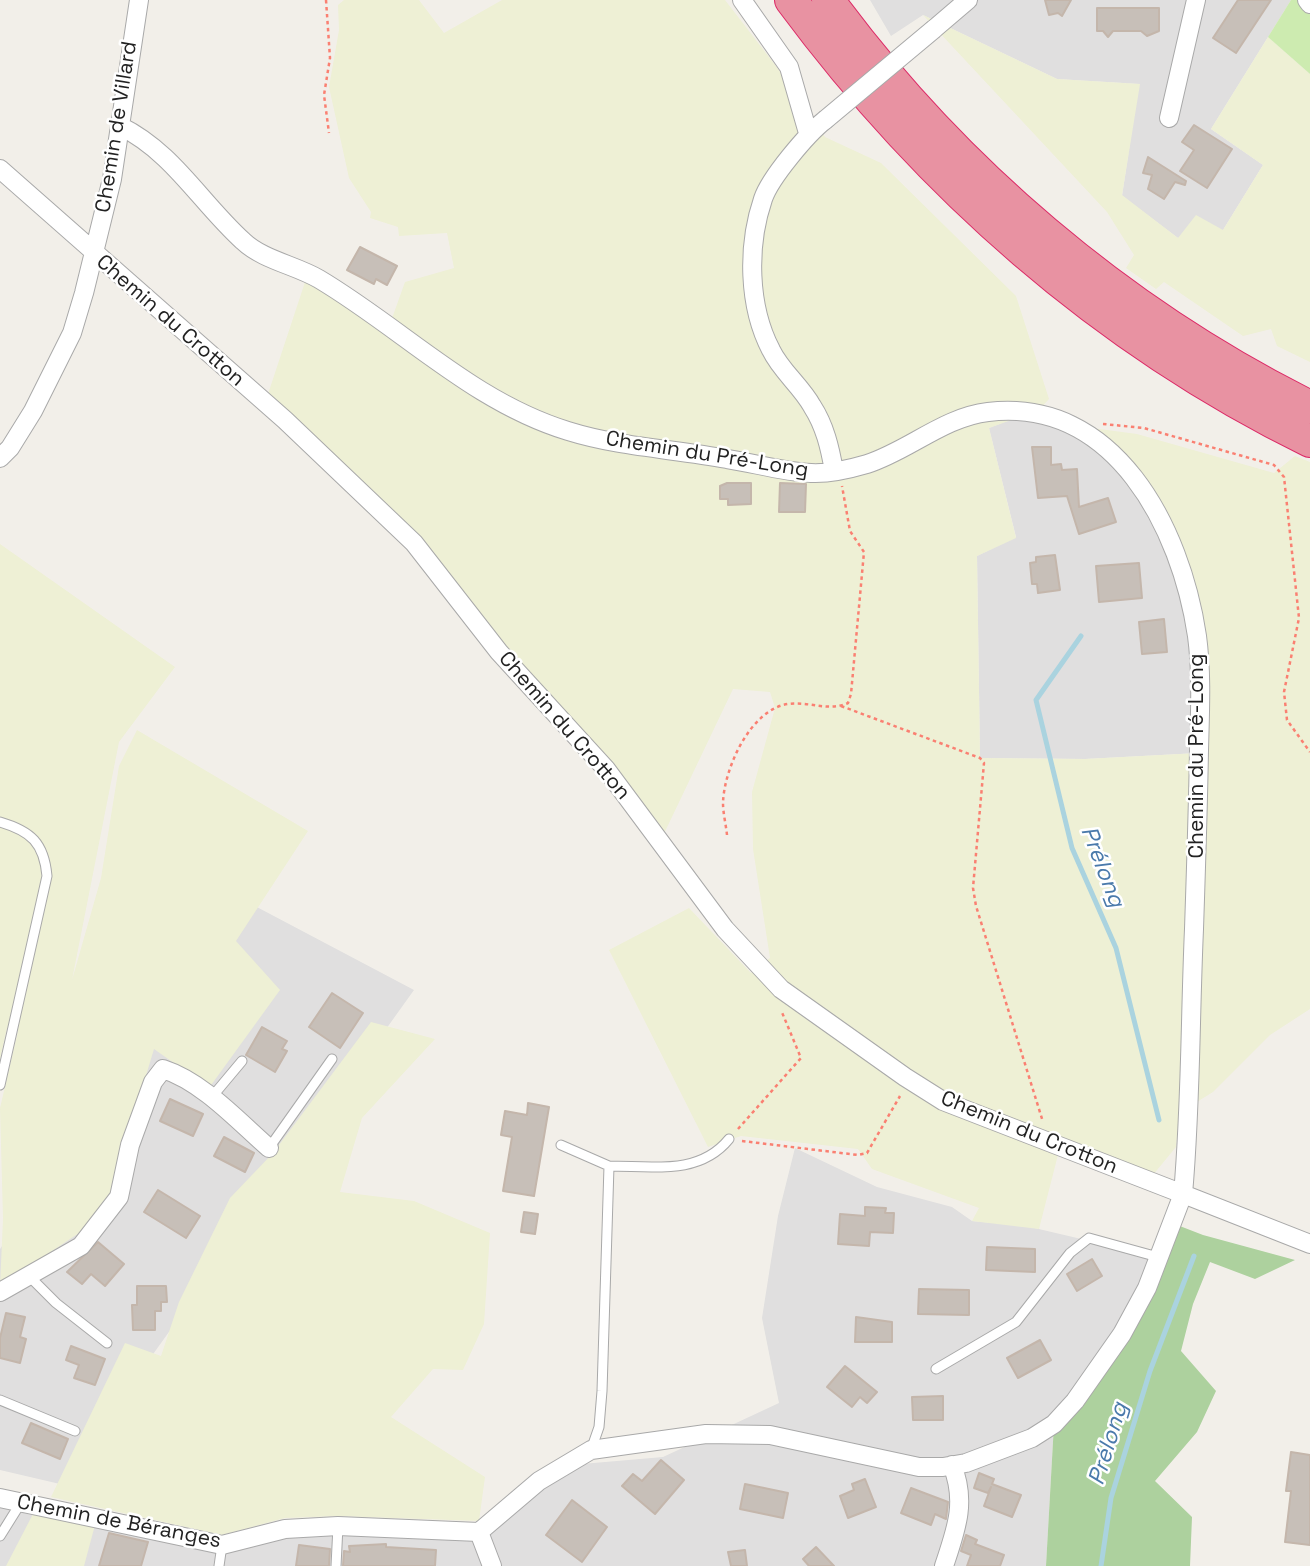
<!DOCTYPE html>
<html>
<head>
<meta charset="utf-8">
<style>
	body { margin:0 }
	canvas { display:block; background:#f2efe9 }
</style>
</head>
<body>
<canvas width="1310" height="1566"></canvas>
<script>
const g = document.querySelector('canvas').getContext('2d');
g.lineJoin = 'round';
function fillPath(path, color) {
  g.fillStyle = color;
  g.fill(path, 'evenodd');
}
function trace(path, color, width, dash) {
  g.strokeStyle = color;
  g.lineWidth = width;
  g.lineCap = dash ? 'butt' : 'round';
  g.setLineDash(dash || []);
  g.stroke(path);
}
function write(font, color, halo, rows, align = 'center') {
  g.font = font + ' "Space Grotesk",sans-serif';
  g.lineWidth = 5;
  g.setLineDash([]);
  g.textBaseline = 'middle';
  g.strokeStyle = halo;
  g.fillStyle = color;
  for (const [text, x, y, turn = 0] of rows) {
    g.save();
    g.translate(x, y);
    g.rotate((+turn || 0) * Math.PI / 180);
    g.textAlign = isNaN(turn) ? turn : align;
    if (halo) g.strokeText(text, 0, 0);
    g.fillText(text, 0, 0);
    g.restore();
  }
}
fillPath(new Path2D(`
	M870,0h421l-80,129 52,36 -40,65 -45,8 -56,-42 17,-112 -82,-5 -134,-64 -32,21z
	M1028,413l27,3 89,74 52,144 3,119 -114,6 -105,-1 -3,-202 39,-19 -27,-109z
	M236,896l178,94 -354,494 -60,-14v-221z
	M795,1148l82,39 75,20 20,14 54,5 132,31 -11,31 -93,136 -8,142h-1046v-59l35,9 187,29 63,-16 194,3 103,-68 81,-7 116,-54 -17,-85 16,-102z`), '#e0dfdf');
fillPath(new Path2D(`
	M344,0h75l25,33 58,-33h223l51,66 49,71 56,26 135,133 33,103 -10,11 -50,18 27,110 -39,18 3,202 105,1 114,-6 -3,-119 -52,-144 -67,-64 60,8 137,39 21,-17 15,6v547l-40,26 -57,57 -34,21 -3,34 -28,34 -88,-34 -21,82 -67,-8 7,-13 -107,-39 -14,-20 -117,-13 -33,11 -99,-197 80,-42 62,65 19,-15 -17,-109 -1,-57 23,-84 -5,-16 -37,-3 -72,151 -247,-297 -146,-149 40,-121 83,48 14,-39 49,-14 -7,-35 -48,3 -1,-9 -28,-9 1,-6 -22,-34 -20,-91 10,-57 -1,-25z
	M923,15l134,64 83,5 -18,111 56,43 18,-23 27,15 40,-65 -52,-36 57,-92 42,37v288l-33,-16 -6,-17 -28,7 -79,-54 -8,7 -30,-21 8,-13 -27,-43z
	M0,544l175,123 -56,75 -47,238 29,-102 18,-112 18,-36 171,101 -72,110 44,49 -71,98 -55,-39 -46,152 -26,30 -82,55 3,-67 -3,-111 18,-77 -11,-3 -7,31z
	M371,1022l64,17 -73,79 -22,74 74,9 76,32 -6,91 -21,46 -30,-1 -42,48 94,60 -6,44 -141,-5 -53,2 -63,17 -171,-38 74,-154 36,13 18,-54 51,-104 43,-45z
	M34,1512l61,13 -11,41h-78z`), '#eef0d5');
fillPath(new Path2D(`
	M1291,0h9l10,14v60l-42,-37z`), '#cdebb0');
fillPath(new Path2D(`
	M1172,1223l31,12 92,25 -40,19 -45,-17 -17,42 -12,47 35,40 -19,41 -42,49 37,36 -2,49h-144l8,-142 68,-90z`), '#add19e');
trace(new Path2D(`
	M1081,636l-45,64 36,148 44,100 43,172
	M1101,1566l10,-68 39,-127 44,-115`), '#aad3df', 5);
const building = new Path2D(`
	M1045,0h26l-9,16 -4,-3 -9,2z
	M1238,0h33l-35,53 -23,-15z
	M1097,8h62v23l-12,5 -6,-5h-28l-5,6 -5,-6h-6z
	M1194,125l38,24 -25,39 -27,-17 14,-21 -12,-8z
	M1148,157l38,24 -1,4 -10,-3 -11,17 -16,-10 4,-14 -9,-2z
	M360,247l37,19 -10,19 -11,-6 -2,5 -27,-14z
	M1032,447h19v18l10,-1 1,6 15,-1 2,38 29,-9 8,24 -37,12 -12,-38 -29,2z
	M727,483h24v21l-23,1v-6h-8v-13z
	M780,483l26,1 -1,28h-26z
	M1055,555l5,35 -22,3 -1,-9h-5l-2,-21 6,-1v-5z
	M1139,563l3,35 -43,4 -3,-36z
	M1164,619l3,33 -25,2 -3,-32z
	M332,993l31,20 -23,35 -31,-21z
	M262,1027l25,14 -5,8 5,2 -12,21 -29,-17z
	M170,1099l33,15 -10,22 -33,-15z
	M528,1103l21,4 -15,89 -31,-5 9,-54 -11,-2 4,-24 22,4z
	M224,1137l30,16 -9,19 -31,-16z
	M158,1190l42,26 -14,22 -42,-26z
	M865,1207l21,1 -1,5h9l-1,20 -23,-1 -1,14 -31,-2 2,-30 25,2z
	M524,1212l14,2 -3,20 -14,-2z
	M98,1242l26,22 -19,22 -14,-12 -9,10 -15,-12z
	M987,1247l48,2v23l-49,-2z
	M1092,1259l10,17 -25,15 -10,-17z
	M137,1286h29l1,16h-6v9h-6v19h-22l-1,-25h5z
	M919,1289l50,1v25l-51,-1z
	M6,1313l19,4 -5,20 6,2 -6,24 -20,-5v-20z
	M856,1317l36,5v20h-37z
	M1040,1340l11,20 -33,18 -11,-20z
	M71,1346l34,13 -10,26 -21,-7 5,-13 -13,-5z
	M845,1366l32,26 -10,11 -7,-6 -8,10 -25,-20z
	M943,1396v24h-30l-1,-23z
	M31,1423l37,16 -8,20 -38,-16z
	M1291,1452l19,3v90l-25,-3 6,-51h-5z
	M661,1460l23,20 -29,34 -33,-28 11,-12 9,7z
	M979,1473l15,6 -2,5 29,11 -9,22 -28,-11 7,-19 -3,6 -14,-5z
	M865,1479l11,28 -28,11 -8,-22 14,-6 -2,-6z
	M745,1484l43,9 -5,25 -43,-9z
	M911,1488l37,14 -2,17 -11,-5 -4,11 -30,-12z
	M572,1500l35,27 -25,35 -36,-27z
	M109,1533l39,9 -7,24h-42z
	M966,1535l11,5 -2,4 29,11 -4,11h-33l4,-11 -10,-4z
	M386,1544v3l50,3 -1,16h-92l1,-15 6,1 -1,-6z
	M299,1545l31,4 -1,17h-33z
	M816,1547l18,19h-25l-6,-7z
	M745,1550l2,16h-16l-3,-14z`);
fillPath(building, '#c7bfb8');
trace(building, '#c4b6ab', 2);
const lane = new Path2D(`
	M0,822c31,9 44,21 47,54l-47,209
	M211,1098l31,-37
	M561,1145l48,21
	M269,1148l63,-89
	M29,1276l27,27 51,40
	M936,1369l80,-47 54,-69 19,-15 69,19
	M0,1400l75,31
	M591,1450l8,-23 3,-36 7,-225c42,0 90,10 120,-27
	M0,1536l20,-32
	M219,1566l3,-21
	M336,1566l2,-40`);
const street = new Path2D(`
	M742,0l47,67 19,66
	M1307,0l3,4
	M934,29l34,-29
	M1169,118l27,-118
	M825,120c-18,14 -55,58 -62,79 -16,47 -15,107 8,151 10,21 30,36 41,56 13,20 18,42 22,65
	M0,169l285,251 129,123 85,109 107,117 119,160 56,60 124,88 38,24 240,93c8,-88 7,-176 11,-265 2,-60 4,-119 5,-179 1,-38 3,-77 -2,-114 -16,-108 -82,-239 -209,-224 -44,5 -80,39 -121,52 -17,5 -38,10 -56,9 -28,-1 -57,-10 -84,-14 -53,-10 -108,-12 -159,-28 -95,-29 -165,-102 -249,-152 -24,-14 -56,-19 -76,-38 -43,-39 -70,-89 -123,-115
	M0,458l10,-10 23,-37 39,-78 12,-40 28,-114 27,-179
	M0,1292l81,-46 38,-49 11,-52 23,-63 10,-13c40,13 75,52 106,79
	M0,1498l222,47 63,-16 53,-3 141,6 60,-51 52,-31 115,-16 64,1 149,32h24l23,-4 66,-25 22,-14 21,-23 47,-67 25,-46 36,-94 127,50
	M479,1532l13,34
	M944,1566c12,-36 23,-64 8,-101`);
const highway = new Path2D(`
	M791,0c137,185 311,339 519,441
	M828,0c125,170 293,313 482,407`);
trace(lane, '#a9a9a9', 11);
trace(street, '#a9a9a9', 20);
trace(highway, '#dc2a67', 34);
trace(new Path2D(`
	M326,0l4,58 -6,37 5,38
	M1103,424l41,4 130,37 10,12 15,141 -15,74 3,28 23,32
	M841,706l139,52 4,5 -11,125 3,18 67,216
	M727,835c-1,-10 -4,-22 -4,-32 1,-35 28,-94 65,-99 21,-3 40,8 60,-1l3,-9 13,-142 -14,-21 -8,-45
	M738,1129l63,-71 -20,-48
	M742,1141l116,14 9,-2 33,-57`), '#fa8072', 2.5, [3.5, 3.5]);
trace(lane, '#fff', 9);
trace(street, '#fff', 18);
trace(highway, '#e892a2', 32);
const streetBridge = new Path2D(`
	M825,120l109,-91`);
trace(streetBridge, '#a9a9a9', 20, []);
trace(streetBridge, '#fff', 18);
write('21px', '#222', '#fff', [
	["Chemin de Villard",117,127,-81],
	["Chemin du Crotton",170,321,41],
	["Chemin du Pré-Long",707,455,9],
	["Chemin du Crotton",564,726,49],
	["Chemin du Pré-Long",1197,756,-90],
	["Chemin du Crotton",1029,1133,22],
	["Chemin de Béranges",119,1522,11]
]);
write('italic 23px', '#4a7aab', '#fff', [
	["Prélong",1102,867,69],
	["Prélong",1109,1444,-73]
]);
</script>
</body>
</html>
